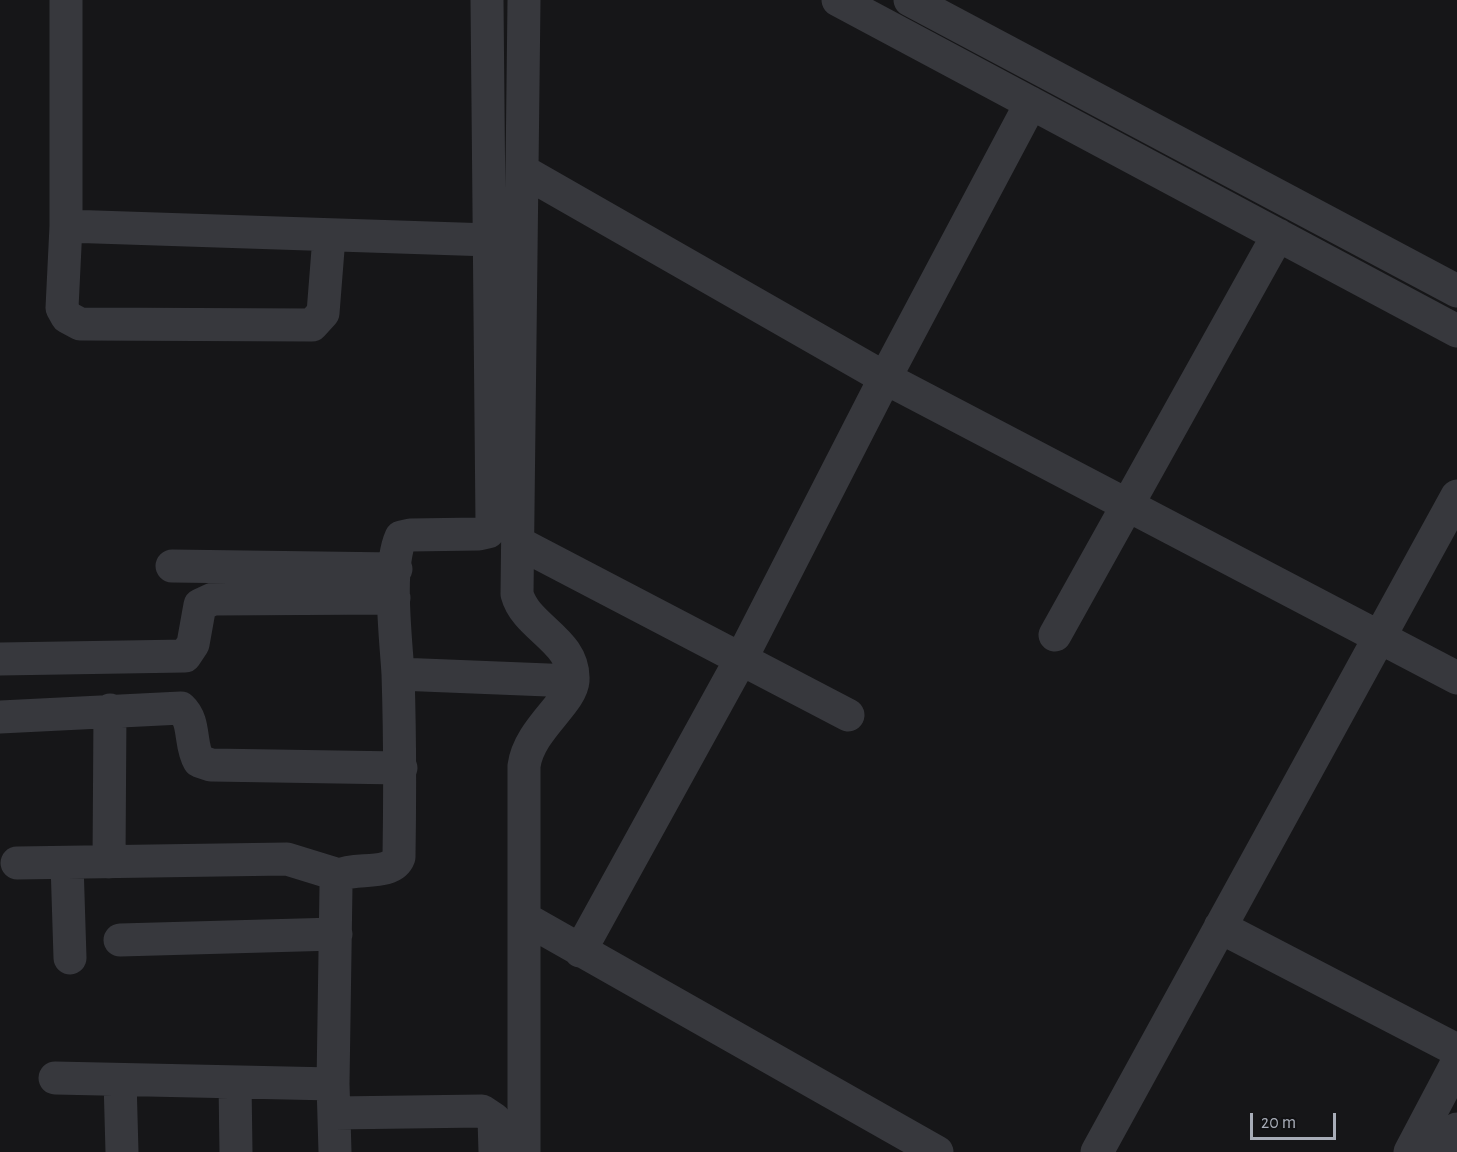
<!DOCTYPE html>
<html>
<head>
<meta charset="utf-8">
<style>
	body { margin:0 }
	#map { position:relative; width:1457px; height:1152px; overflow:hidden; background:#161618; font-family:"Alegreya Sans",sans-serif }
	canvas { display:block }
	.scale { position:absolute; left:1250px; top:1113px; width:86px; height:27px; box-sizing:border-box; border:3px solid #a8adb8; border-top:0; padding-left:8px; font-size:18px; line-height:21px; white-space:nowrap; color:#a8adb8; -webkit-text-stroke:4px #111113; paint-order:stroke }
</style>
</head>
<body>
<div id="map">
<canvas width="1457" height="1152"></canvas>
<div class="scale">20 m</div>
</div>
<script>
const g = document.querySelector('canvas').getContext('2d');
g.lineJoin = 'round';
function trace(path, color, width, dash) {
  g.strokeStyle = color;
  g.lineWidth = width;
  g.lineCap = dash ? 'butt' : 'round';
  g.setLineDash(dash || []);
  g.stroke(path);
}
trace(new Path2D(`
	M66,0v226l-4,82 5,9 13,7 232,1 11,-12 6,-76
	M838,0l619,331
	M910,0l547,291
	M523,171l362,207 572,300
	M66,226l424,14
	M519,543l329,172
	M172,566l224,3
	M1055,635l223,-400
	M0,659l185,-3 8,-12 7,-39 13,-6 181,-1
	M398,674l175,7
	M0,717l181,-9c15,14 8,36 18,53l12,4 190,3
	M109,862l1,-152
	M17,863l270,-4 52,16
	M67,863l3,95
	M524,918l413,234
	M1220,927l237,123
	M120,940l216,-6
	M580,951l161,-292 144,-281 146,-275
	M55,1078l278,6
	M120,1080l2,72
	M235,1082l1,70
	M335,1113l147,-2 12,8 1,33
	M335,1152l-2,-68 3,-198 3,-11c18,-8 53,1 60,-18 1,-62 1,-122 -1,-183 -2,-35 -11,-106 3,-137l9,-2 69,-1 9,-2 4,-8 -5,-524
	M524,1152v-386c5,-37 48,-63 49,-86 2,-40 -47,-52 -56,-86l7,-594
	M1097,1152l360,-656
	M1410,1152l47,-89
	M1444,1152l13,-23`), '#37383d', 33);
</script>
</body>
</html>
